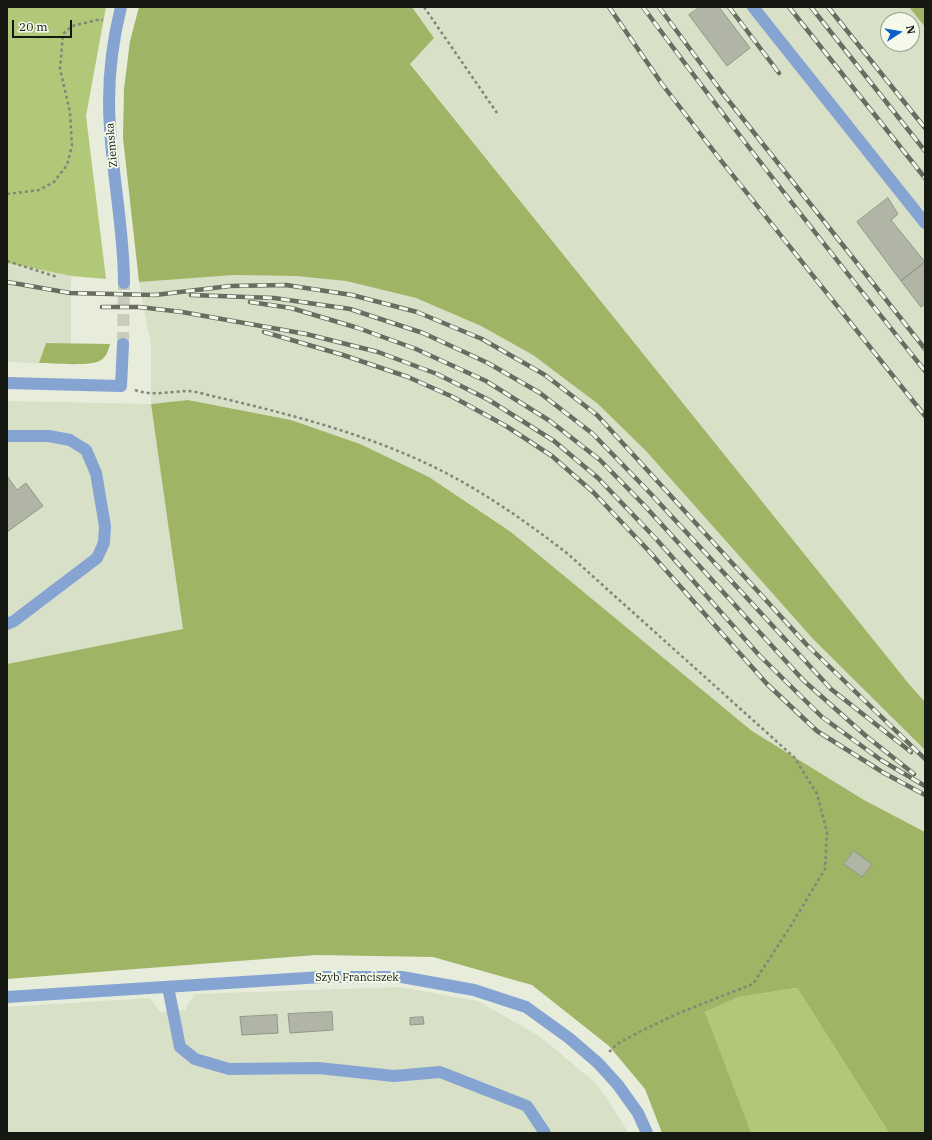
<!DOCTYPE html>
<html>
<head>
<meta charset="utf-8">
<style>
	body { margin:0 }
	#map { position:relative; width:932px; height:1140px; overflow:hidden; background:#e7ecdb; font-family:"IBM Plex Serif",serif }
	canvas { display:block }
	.frame { position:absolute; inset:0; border:8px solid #161812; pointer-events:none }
	.north { position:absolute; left:880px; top:12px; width:40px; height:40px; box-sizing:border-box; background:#f4f9e9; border:1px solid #9b9f93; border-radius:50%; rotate:78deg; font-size:11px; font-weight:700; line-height:16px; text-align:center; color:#161812 }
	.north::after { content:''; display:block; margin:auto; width:14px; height:18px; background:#0d5fc9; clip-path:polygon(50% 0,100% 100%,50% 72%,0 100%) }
	.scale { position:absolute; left:12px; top:20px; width:60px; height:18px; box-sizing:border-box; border:2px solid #161812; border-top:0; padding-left:5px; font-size:12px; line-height:14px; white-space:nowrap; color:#161812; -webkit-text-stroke:3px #f4f9e9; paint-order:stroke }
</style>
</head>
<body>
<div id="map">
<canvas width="932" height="1140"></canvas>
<div class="frame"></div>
<div class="north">N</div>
<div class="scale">20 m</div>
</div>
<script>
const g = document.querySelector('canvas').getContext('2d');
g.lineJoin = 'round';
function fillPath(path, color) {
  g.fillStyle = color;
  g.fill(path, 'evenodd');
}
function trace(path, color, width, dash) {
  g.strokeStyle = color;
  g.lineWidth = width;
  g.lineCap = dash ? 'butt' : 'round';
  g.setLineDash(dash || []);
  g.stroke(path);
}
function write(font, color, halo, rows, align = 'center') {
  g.font = font + ' "IBM Plex Serif",serif';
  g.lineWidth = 4;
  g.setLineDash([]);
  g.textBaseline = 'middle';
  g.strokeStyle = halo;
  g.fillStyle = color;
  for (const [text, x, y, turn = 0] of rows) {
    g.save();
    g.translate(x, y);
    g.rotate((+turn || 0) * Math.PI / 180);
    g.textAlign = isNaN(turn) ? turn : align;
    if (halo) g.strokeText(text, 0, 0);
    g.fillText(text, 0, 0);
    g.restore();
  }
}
fillPath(new Path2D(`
	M412,7h497l16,20v675l-16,-18 -499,-621 24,-25zM888,20h24v24h-24z
	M7,263l64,13v67h-25l-7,20 -32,-1z
	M234,275l61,1 51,5 70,17 65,28 52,29 65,49 48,47 167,188 112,111v82l-61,-32 -112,-69 -241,-199 -82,-55 -69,-33 -69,-24 -103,-20 -37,4 32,225 -176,35v-263l144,3v-59l-12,-63z
	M400,987l78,14 61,35 58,48 32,49h-622v-126l143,-9 10,14 25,-2 9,-16z`), '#d8e0c8');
fillPath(new Path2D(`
	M7,7h99l-20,109 20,163 -35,-3 -64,-13z
	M797,988l92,145h-141l-43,-121 34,-15z`), '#b2c879');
fillPath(new Path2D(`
	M139,7h273l22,31 -24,26 499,620 16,18v48l-112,-111 -167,-188 -48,-47 -65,-49 -52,-29 -65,-28 -70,-17 -51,-5 -61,-1 -95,7 -16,-144 1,-49 6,-48z
	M909,7h16v20z
	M46,343l64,1c-2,7 -3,12 -9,16 -8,7 -50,3 -62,3z
	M188,400l103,20 69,24 69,33 82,55 241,199 112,69 61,32v301h-36l-92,-145 -58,9 -34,15 46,121h-89l-17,-44 -36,-43 -77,-61 -99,-28 -117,-2 -309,24v-315l176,-35 -32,-225z`), '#9fb565');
const building = new Path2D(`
	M700,7h19l31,41 -23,18 -38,-51z
	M888,198l10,16 -7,6 34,42 -24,19 -44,-59z
	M925,262v42l-4,3 -20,-26z
	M7,476l10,14 9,-7 17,23 -36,26z
	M854,851l18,13 -10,13 -18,-13z
	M332,1012l1,18 -43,3 -2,-19z
	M277,1015l1,18 -36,2 -2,-18z
	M423,1017l1,7 -14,1v-7z`);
fillPath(building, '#b0b5a6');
trace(building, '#929787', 1);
trace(new Path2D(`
	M123,344l1,-61`), '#c8ccbd', 12, [12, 6]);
trace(new Path2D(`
	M424,7l73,106
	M7,194l32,-4 15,-8 13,-17 5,-19 -2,-34 -10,-43 3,-35 9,-8 25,-6h6
	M7,261l50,16
	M135,390c16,6 34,2 51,1 11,0 24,5 35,7 76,18 152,38 221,73 45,23 86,52 126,83l226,203 23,37 10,38 -2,37 -35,58 -37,57 -74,29 -38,18 -24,13 -8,8`), '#82857a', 2.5, [3, 3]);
trace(new Path2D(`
	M121,7c-10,40 -14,80 -11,121 3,52 14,103 14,155
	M753,7l172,216
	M7,383l114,3 2,-42
	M7,436h42l21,4 16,10 10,23 9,53 -1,17 -7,15 -83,63 -7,3
	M168,987l12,60 15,12 34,10 89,-1 76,8 46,-4 87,34 18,27
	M7,997l315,-20h80l72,13 52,17 43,31 29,25 20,22 20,28 9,20`), '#85a4d2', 12);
const rail = new Path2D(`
	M609,7l53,77 57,74 206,258
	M643,7c91,124 186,244 282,364
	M659,7l62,84 204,258
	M729,7l50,66
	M789,7l136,171
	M811,7l114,144
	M828,7l97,121
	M7,282l63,11 85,2 75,-9 56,-1 66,10 65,17 65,27 63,36 52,40 209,229 119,115
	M191,295l83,3 76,11 73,24 65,30 52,30 53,41 58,60 180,195 80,63
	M250,302l41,6 67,20 58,21 70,32 64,40 50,39 44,45 159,175 63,56 48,38
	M102,307h37l43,5 124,22 72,18 59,22 52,26 65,41 44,37 59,62 102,115 63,62 59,43 44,26
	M264,332l79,23 65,22 45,20 53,29 46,30 42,37 53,56 120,135 50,47 67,42 41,22`);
trace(rail, '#696c61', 4.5);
trace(rail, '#f4f9e9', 3, [9]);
write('11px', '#161812', '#f4f9e9', [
	["Ziemska",112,145,-95],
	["Szyb Franciszek",357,978]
]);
</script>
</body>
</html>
